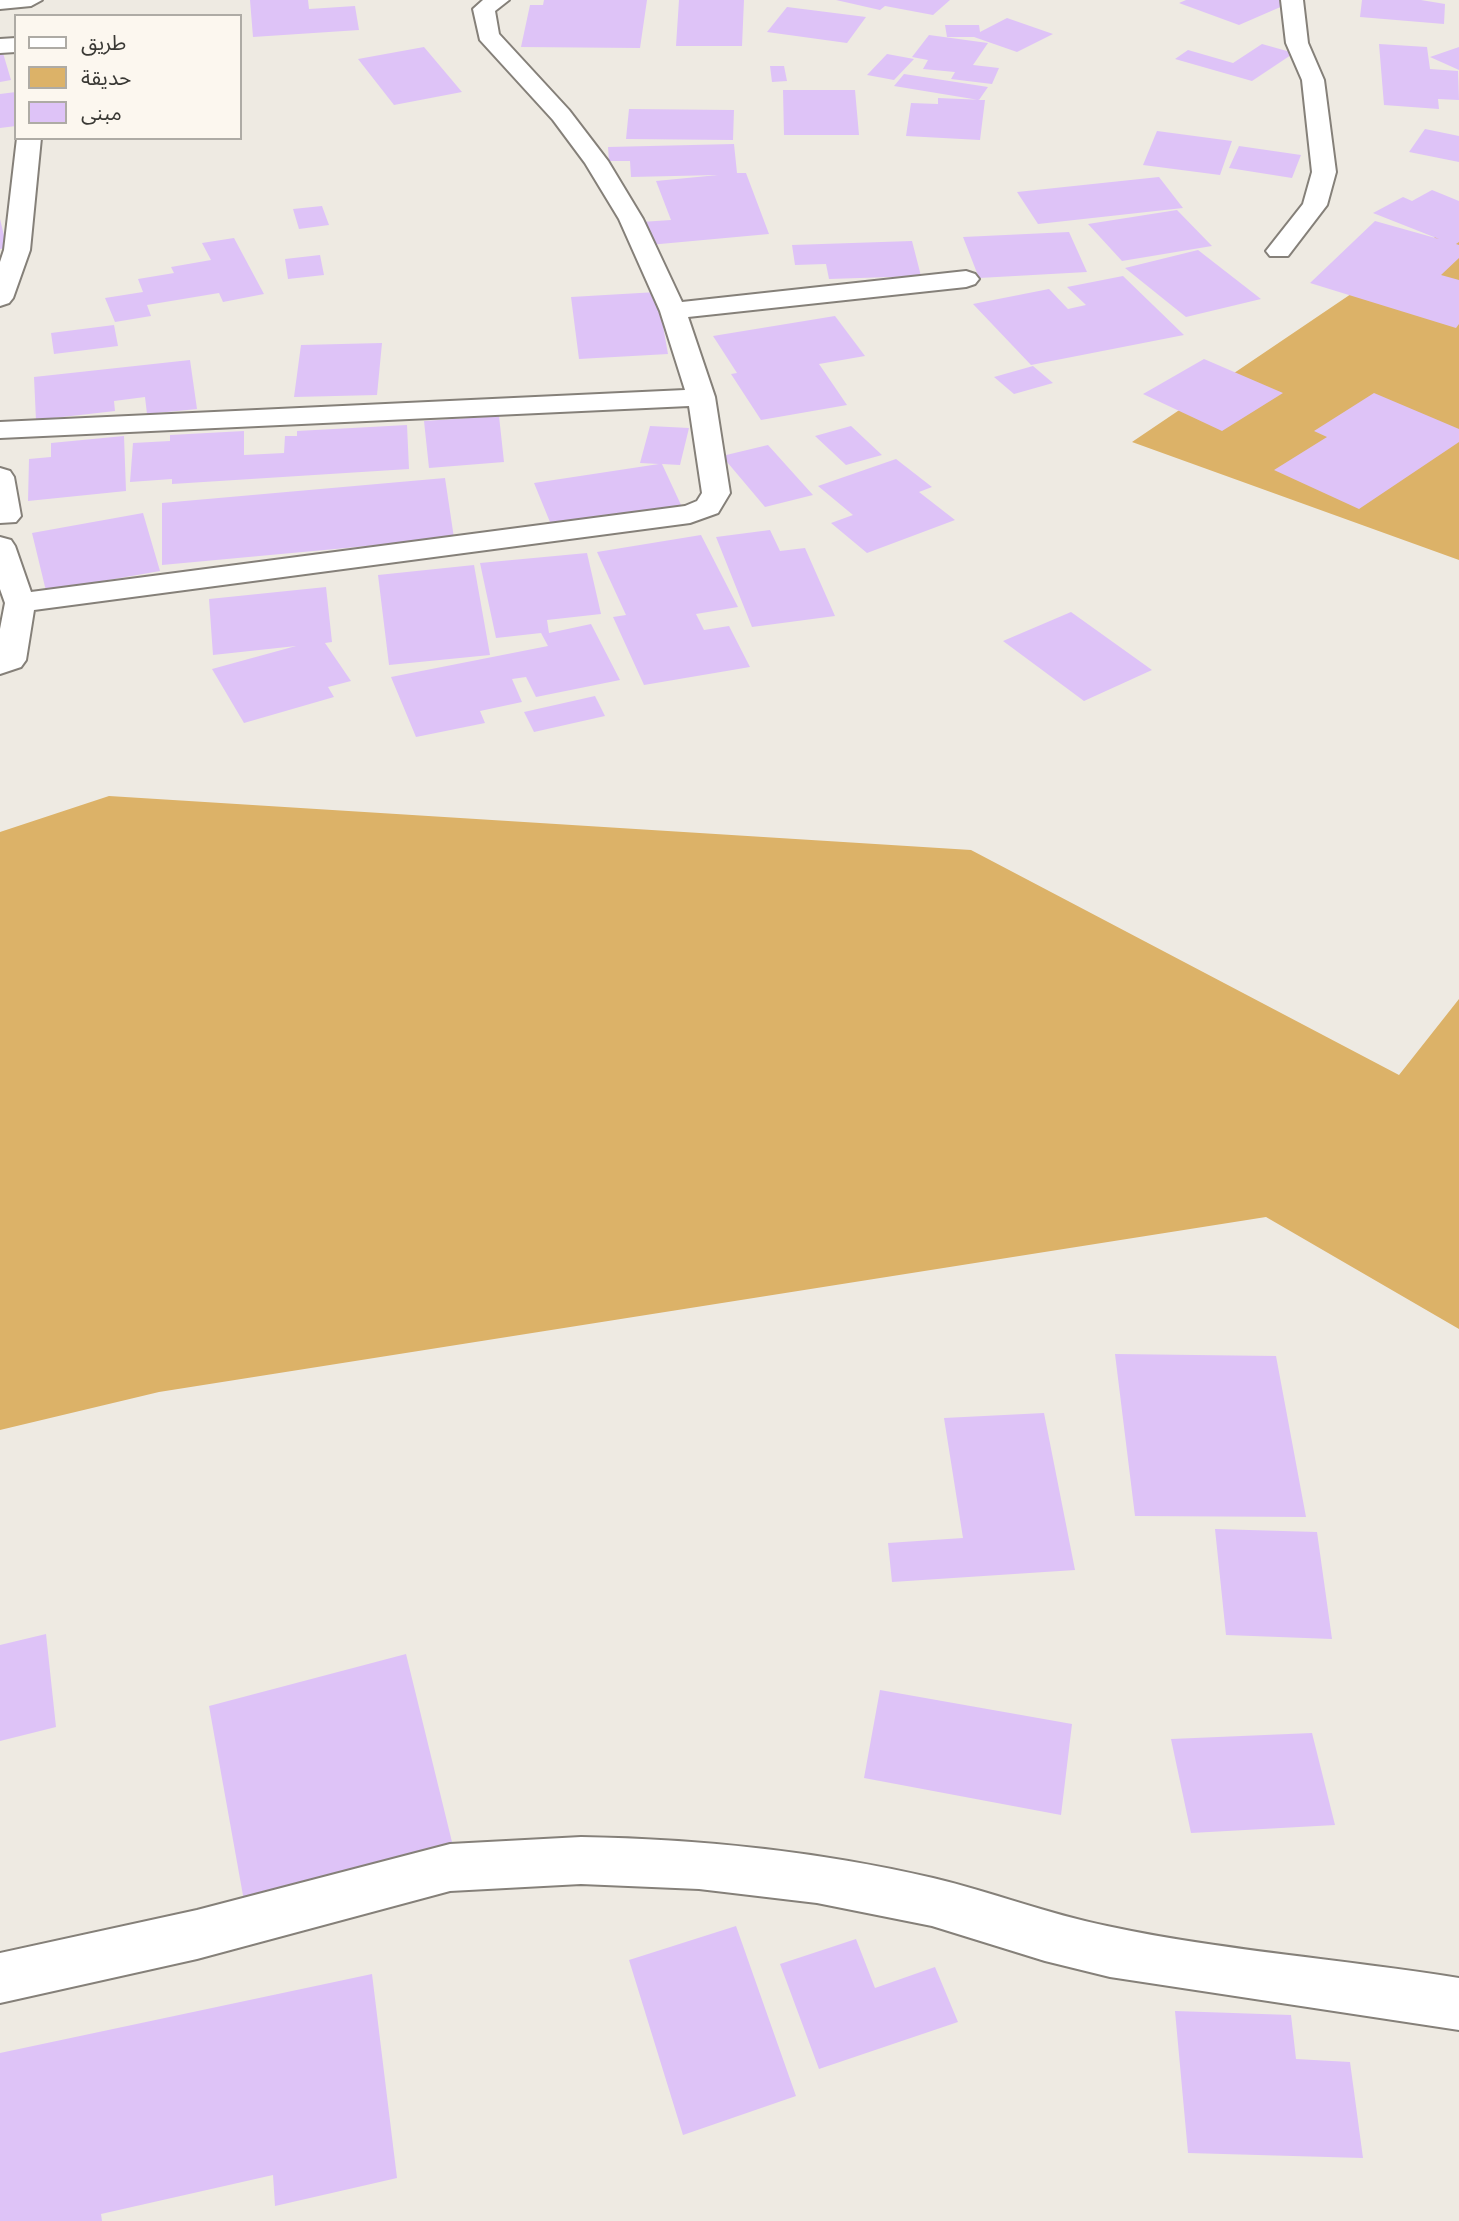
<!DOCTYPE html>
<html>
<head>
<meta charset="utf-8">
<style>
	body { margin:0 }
	#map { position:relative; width:1459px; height:2221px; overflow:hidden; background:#eeeae2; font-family:Georgia,"Noto Sans Arabic",serif }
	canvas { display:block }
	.legend { position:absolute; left:14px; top:14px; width:228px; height:126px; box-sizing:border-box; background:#fcf7ef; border:2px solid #aeaba5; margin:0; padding:9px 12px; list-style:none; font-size:21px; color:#3a3935 }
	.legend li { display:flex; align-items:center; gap:14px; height:35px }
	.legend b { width:35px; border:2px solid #aeaba5 }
</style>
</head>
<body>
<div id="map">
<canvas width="1459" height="2221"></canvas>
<ul class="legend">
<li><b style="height:9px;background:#fff"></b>طريق</li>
<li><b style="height:19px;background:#dcb268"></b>حديقة</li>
<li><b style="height:19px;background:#dec3f7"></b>مبنى</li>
</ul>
</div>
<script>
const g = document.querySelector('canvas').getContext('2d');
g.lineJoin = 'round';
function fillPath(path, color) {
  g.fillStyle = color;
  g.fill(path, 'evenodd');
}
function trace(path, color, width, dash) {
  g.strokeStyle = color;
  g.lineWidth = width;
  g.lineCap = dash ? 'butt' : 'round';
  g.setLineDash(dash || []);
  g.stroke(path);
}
fillPath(new Path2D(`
	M1459,221v339l-327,-118z
	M109,796l862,54 428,225 60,-76v330l-193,-112 -1107,175 -159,38v-598z`), '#dcb268');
fillPath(new Path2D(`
	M250,0h58l1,9 46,-3 4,24 -106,7z
	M544,0h103l-7,48 -119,-1 9,-42h13z
	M679,0h65l-2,46h-66z
	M836,0h114l-17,15 -48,-9 -5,4z
	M1186,0h101l5,2 -53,23 -60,-22z
	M1362,0h59l24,4 -1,20 -84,-7z
	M787,7l79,10 -19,26 -80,-11z
	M1007,18l46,16 -36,18 -43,-15h-27l-2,-12h34l1,7z
	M929,35l59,8 -15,22 26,3 -7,16 -41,-5 4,-7 -32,-3 5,-9 -16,-3z
	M1262,44l32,9 -42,28 -77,-22 13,-9 45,13z
	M1379,44l48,3 3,22 28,2 1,29 -21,-1 1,10 -55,-4z
	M424,47l38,45 -68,13 -36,-46z
	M1459,47v23l-29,-13z
	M0,53h3l8,27 -11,2z
	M887,54l27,5 -20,21 -27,-5z
	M770,66h14l3,15 -15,1z
	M904,74l84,13 -9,13 -85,-14z
	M783,90h72l4,45h-75z
	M16,92v34l-16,2v-34z
	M938,98l47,2 -5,40 -74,-4 5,-33 27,1z
	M629,109l105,1 -1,30 -107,-1z
	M1425,129l34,7v26l-50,-10z
	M1157,131l75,10 -12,34 -77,-10z
	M734,144l3,29h9l23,61 -120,11 -8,-23 30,-2 -15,-39 62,-6 -87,2 -1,-16h-21l-1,-14z
	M1239,146l62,9 -9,23 -63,-10z
	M1159,177l24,31 -145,16 -21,-32z
	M1432,190l27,11v41l-3,2 3,1v13l-18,17 18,5v44l-3,4 -146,-45 65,-62 64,18 -66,-26 30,-16 9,4z
	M322,206l7,19 -30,4 -6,-20z
	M1177,210l35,36 -90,15 -34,-37z
	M0,219l7,29 -7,1z
	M1069,232l18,40 -108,6 -16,-41z
	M234,238l30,56 -41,8 -4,-9 -72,12 4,11 -36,6 -10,-24 38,-6 -5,-13 36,-6 -3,-6 40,-7 -9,-17z
	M912,241l9,35 -92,3 -3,-15 -31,1 -3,-20z
	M1198,250l63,49 -75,18 -61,-49z
	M320,255l4,20 -36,4 -3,-20z
	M1123,276l61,59 -153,30 -58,-61 76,-15 19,20 18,-4 -19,-18z
	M657,292l11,62 -89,5 -8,-62z
	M835,316l30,40 -46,8 28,41 -86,15 -30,-46 6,-1 -24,-37z
	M114,325l4,21 -64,8 -3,-21z
	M382,343l-5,52 -83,2 7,-52z
	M1204,359l79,34 -61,38 -79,-37z
	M190,360l7,49 -50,5 -2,-17 -31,4 1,10 -79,9 -2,-43z
	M1033,366l20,17 -39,11 -20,-17z
	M1374,393l85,36v13l-100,67 -85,-39 53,-33 -13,-6z
	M499,416l5,46 -75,6 -5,-47z
	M407,425l2,44 -237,15v-5l-42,3 3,-39 37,-2v-6l74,-4v24l40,-2 1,-17h12v-5z
	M650,426l39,2 -9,37 -18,-1 20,43 -130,20 -18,-44 125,-19 -19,-1z
	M851,426l31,29 -36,10 -31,-29z
	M124,436l2,55 -98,10 1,-42 22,-2v-14z
	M768,445l45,50 -48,12 -43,-51z
	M896,459l36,28 -13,5 36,28 -88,33 -36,-30 22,-8 -35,-29z
	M445,478l9,60 -292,27v-62z
	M143,513l17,58 -114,20 -14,-58z
	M770,530l10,21 25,-3 30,68 -83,11 -36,-90z
	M701,535l37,72 -42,7 8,16 25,-4 21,41 -106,18 -31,-68 13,-2 -29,-63z
	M587,553l14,61 -54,6 2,13 42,-9 29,56 -84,17 -10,-20 -14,2 10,23 -42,9 5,12 -69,14 -25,-60 157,-31 -7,-13 -45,5 -16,-75z
	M474,565l16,90 -101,10 -11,-90z
	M326,587l6,55 -7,1 26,38 -23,6 6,10 -90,26 -32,-54 84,-23 -83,9 -4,-56z
	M1071,612l81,58 -68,31 -81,-60z
	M595,696l10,20 -71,16 -10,-20z
	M1115,1354l161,2 30,161 -171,-1z
	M1044,1413l31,157 -183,12 -4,-39 75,-5 -19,-120z
	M1215,1529l102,3 15,107 -106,-4z
	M46,1634l10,93 -56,14v-96z
	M406,1654l46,188 -208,59 -35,-195z
	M880,1690l192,34 -11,91 -197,-37z
	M1312,1733l23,92 -144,8 -20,-94z
	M736,1926l60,170 -113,39 -54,-175z
	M856,1939l19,49 60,-21 23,55 -139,47 -39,-105z
	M372,1974l25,204 -122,28 -2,-31 -172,39 1,7h-102v-168z
	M1175,2011l116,4 5,44 54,3 13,96 -175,-5z`), '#dec3f7');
const minor = new Path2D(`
	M0,0h42l-11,6 -31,3z
	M483,0h26l-14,11 4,23 70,76 39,51 35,58 39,83 284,-31 9,3 4,5 -4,5 -9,3 -278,30 27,80 15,96 -12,20 -28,10 -656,87 -8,50 -5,7 -21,7v-45l5,-26 -5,-14v-52l11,3 4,6 16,46 654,-86 12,-5 5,-8 -13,-87 -689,32v-16l685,-32 -25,-79 -41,-92 -34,-56 -32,-43 -73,-80 -7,-31z
	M1281,0h22l5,43 16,37 12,92 -9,33 -39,51h-18l-4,-5 37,-47 9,-32 -10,-92 -16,-37z
	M16,38v14l-16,1v-14z
	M17,138h24l-11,112 -17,48 -4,5 -9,3v-44l4,-12z
	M0,468l10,3 4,6 7,39 -5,6 -16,1z
	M581,1837c119,2 236,14 352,41 59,14 115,36 174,48 116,25 235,33 352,52v52l-349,-53 -65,-16 -113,-35 -115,-23 -118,-14 -118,-5 -131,7 -253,68 -197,44v-50l197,-43 253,-66z`);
trace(minor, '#858079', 4);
fillPath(minor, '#fff');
</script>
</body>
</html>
